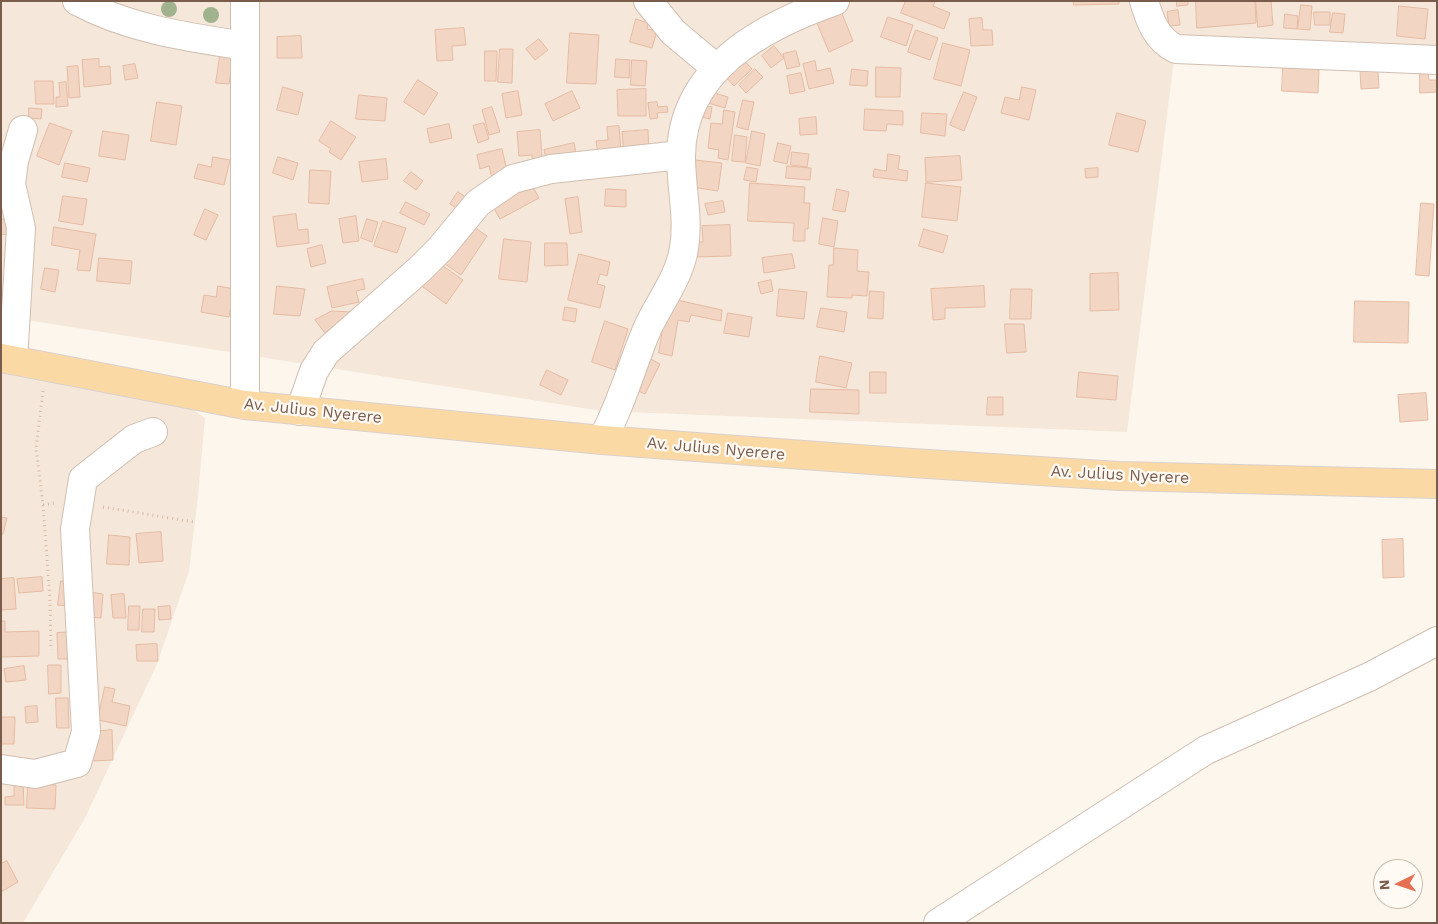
<!DOCTYPE html>
<html>
<head>
<meta charset="utf-8">
<style>
	body { margin:0 }
	#map { position:relative; width:1438px; height:924px; overflow:hidden; background:#fdf6ec; font-family:"Work Sans",sans-serif }
	canvas { display:block }
	.frame { position:absolute; inset:0; border:2px solid #7a5c4d; pointer-events:none }
	.north { position:absolute; left:1373px; top:859px; width:50px; height:50px; box-sizing:border-box; background:#fffaf3; border:1px solid #cabbb1; border-radius:50%; rotate:266deg; font-size:14px; font-weight:700; line-height:20px; text-align:center; color:#7a5c4d }
	.north::after { content:''; display:block; margin:auto; width:18px; height:22px; background:#e76f51; clip-path:polygon(50% 0,100% 100%,50% 72%,0 100%) }
</style>
</head>
<body>
<div id="map">
<canvas width="1438" height="924"></canvas>
<div class="frame"></div>
<div class="north">N</div>
</div>
<script>
const g = document.querySelector('canvas').getContext('2d');
g.lineJoin = 'round';
function fillPath(path, color) {
  g.fillStyle = color;
  g.fill(path, 'evenodd');
}
function trace(path, color, width, dash) {
  g.strokeStyle = color;
  g.lineWidth = width;
  g.lineCap = dash ? 'butt' : 'round';
  g.setLineDash(dash || []);
  g.stroke(path);
}
function write(font, color, halo, rows, align = 'center') {
  g.font = font + ' "Work Sans",sans-serif';
  g.lineWidth = 4.5;
  g.setLineDash([]);
  g.textBaseline = 'middle';
  g.strokeStyle = halo;
  g.fillStyle = color;
  for (const [text, x, y, turn = 0] of rows) {
    g.save();
    g.translate(x, y);
    g.rotate((+turn || 0) * Math.PI / 180);
    g.textAlign = isNaN(turn) ? turn : align;
    if (halo) g.strokeText(text, 0, 0);
    g.fillText(text, 0, 0);
    g.restore();
  }
}
fillPath(new Path2D(`
	M1,1h1436v62l-263,-3 -47,372 -525,-21 -601,-95z
	M1,365l168,27 36,26 -7,78 -9,75 -32,93 -72,154 -62,105h-22z`), '#f5e8da');
const building = new Path2D(`
	M906,1h29l-2,5 17,7 -6,16 -43,-16z
	M1074,1h45v3l-45,1z
	M1177,1h11v4l-11,1z
	M1196,1h59l1,22 -59,5z
	M1256,1h15l2,24 -15,2z
	M1301,5l11,1 -2,24 -12,-1z
	M839,6l14,35 -24,11 -15,-36z
	M1399,6l29,3 -3,30 -28,-3z
	M1178,10l2,15 -11,1 -2,-14z
	M1314,12h16v13h-15z
	M1333,13l12,1 -2,19 -13,-1z
	M1285,14l13,2 -1,13 -13,-1z
	M888,17l25,8 -7,21 -25,-9z
	M982,18l1,12h9l1,15 -22,1 -2,-27z
	M636,19l12,4 -1,6 10,2 -5,17 -22,-6z
	M464,28l2,17 -14,1 1,14 -16,1 -2,-31z
	M916,30l22,8 -8,22 -22,-8z
	M570,33l29,2 -3,49 -29,-1z
	M301,36l1,22h-25v-21z
	M539,39l9,11 -13,10 -9,-11z
	M943,43l27,7 -9,36 -27,-7z
	M774,46l10,12 -13,10 -9,-12z
	M500,49h13l-1,34 -14,-1z
	M485,51h12l-1,30h-11z
	M796,51l4,15 -13,3 -4,-15z
	M220,56l19,2 -2,15 -6,-1 -2,12 -13,-1z
	M741,57l11,12 -18,17 -11,-12z
	M99,59v8l11,-1 1,18 -27,3 -2,-27z
	M616,59l14,1 -1,18 -14,-1z
	M632,60l15,1 -2,25 -14,-1z
	M815,61l2,10 13,-3 4,15 -25,6 -6,-25z
	M135,64l3,14 -13,2 -2,-14z
	M78,66l2,31 -11,1 -2,-31z
	M876,67l25,1 -1,29h-24z
	M1283,67l36,2 -1,24 -36,-2z
	M755,69l8,8 -17,16 -7,-8z
	M852,69l16,2 -1,15 -17,-1z
	M1378,69l1,19 -18,1 -1,-19z
	M1420,72h8l1,8h8v12l-17,1z
	M801,73l4,18 -15,3 -3,-18z
	M418,80l20,13 -14,22 -20,-13z
	M35,81h18l1,23h-18z
	M66,82l2,24 -12,1v-10h4l-1,-14z
	M283,87l20,6 -5,22 -21,-5z
	M1022,87l14,3 -7,30 -28,-7 4,-16 14,3z
	M646,89v27h-28l-1,-26z
	M518,91l4,24 -16,3 -4,-24z
	M572,91l8,17 -27,13 -8,-17z
	M711,92l17,5 -3,11 -17,-5z
	M964,92l13,5 -13,34 -14,-6z
	M359,95l28,3 -2,23 -29,-2z
	M743,100l11,2 -6,28 -11,-3z
	M157,102l25,4 -6,39 -25,-4z
	M657,102l1,5 9,-1 1,6 -11,1 1,5 -8,1 -2,-16z
	M695,104l17,3 -2,12 -17,-4z
	M492,107l8,25 -11,3 -7,-25z
	M29,108l13,1 -1,10 -12,-1z
	M865,109l38,2v14l-16,-1 -1,7 -22,-1z
	M724,110l11,2 -7,48 -10,-2 1,-8 -11,-2 3,-25 11,1z
	M922,113l25,1 -2,22 -24,-3z
	M1117,113l29,8 -8,31 -29,-7z
	M816,117l1,17 -17,1 -1,-16z
	M331,121l25,16 -15,23 -12,-8 2,-3 -12,-8z
	M50,123l22,8 -13,34 -22,-9z
	M484,123l5,16 -11,4 -5,-17z
	M449,124l3,14 -22,5 -3,-14z
	M619,126l2,26 -23,2 -2,-13 12,-1 -1,-13z
	M540,130l3,38h-10l-1,-13 -13,1 -2,-24z
	M648,130l1,23 -25,2 -2,-23z
	M103,131l26,4 -4,25 -26,-4z
	M752,131l13,3 -5,32 -14,-3z
	M735,135l12,2 -2,25 -13,-1z
	M574,143l3,15 -29,7 -4,-15z
	M778,143l13,3 -4,18 -13,-3z
	M502,149l6,26 -16,3 -3,-12 -9,3 -3,-14z
	M792,152l17,2 -2,13 -16,-2z
	M888,154l12,2 -2,13 10,2 -1,10 -34,-4 1,-8 12,2z
	M960,156l2,24 -36,2 -1,-24z
	M213,157l17,3 -6,25 -30,-7 4,-14 13,3z
	M278,157l20,6 -5,17 -20,-7z
	M386,159l2,20 -26,3 -3,-20z
	M695,160l27,3 -4,28 -27,-4z
	M65,163l25,5 -3,14 -25,-5z
	M787,166l24,2 -1,12 -24,-2z
	M747,167l11,2 -2,13 -12,-2z
	M1098,168v9l-12,1 -1,-9z
	M310,170l21,1 -2,33 -20,-1z
	M411,172l12,9 -7,9 -12,-9z
	M528,178l11,20 -39,21 -11,-19z
	M750,183l55,4 -1,16h6l-2,26h-3v12h-12l1,-18 -46,-2z
	M926,183l35,4 -4,34 -35,-4z
	M606,189l20,1v17l-21,-1z
	M837,189l12,3 -4,20 -12,-2z
	M458,192l14,9 -8,12 -14,-9z
	M63,196l24,3 -4,26 -24,-4z
	M578,197l4,35 -12,2 -5,-35z
	M723,201l2,11 -17,3 -3,-11z
	M406,202l24,12 -6,11 -24,-12z
	M1421,203l13,1 -5,72 -13,-1z
	M205,209l13,6 -12,25 -12,-5z
	M296,214l2,16 10,-1 1,14 -32,4 -4,-30z
	M356,216l3,25 -16,2 -4,-24z
	M823,218l15,3 -4,26 -15,-3z
	M1,219l17,1 -1,16 -16,-2z
	M367,219l11,3 -6,20 -11,-4z
	M383,221l23,7 -9,25 -23,-7z
	M468,223l19,13 -26,39 -20,-14z
	M730,225l1,31 -38,1v-15h10l-1,-16z
	M54,227l42,7 -6,37 -13,-1 3,-20 -28,-5z
	M924,229l24,7 -5,17 -24,-7z
	M504,239l27,3 -4,40 -28,-3z
	M545,243h22l1,22 -23,1z
	M322,245l4,18 -15,4 -4,-18z
	M834,248l24,2 -1,21 12,1 -2,24 -15,-1v3l-25,-1 2,-32h4z
	M579,254l31,8 -3,14 -7,-2 -3,10 8,2 -5,22 -32,-8z
	M792,254l3,14 -31,5 -2,-15z
	M99,258l33,3 -2,23 -33,-3z
	M436,261l27,19 -17,24 -27,-20z
	M45,268l14,2 -4,22 -14,-3z
	M1118,273l1,37 -29,1v-37z
	M363,279l2,10 -9,2 3,11 -27,6 -5,-21z
	M771,280l2,11 -12,3 -3,-11z
	M218,286l16,3 -5,28 -28,-5 3,-17 12,2z
	M277,286l28,3 -5,27 -26,-2z
	M984,286l1,21 -40,1v11l-12,1 -2,-31z
	M779,289l28,3 -3,27 -27,-3z
	M1011,289h21l-1,30h-21z
	M870,291l14,1 -1,27 -15,-1z
	M668,298l54,12 -1,11 -30,-6 -2,7 -11,-2 -6,36 -13,-3z
	M1355,301l54,1 -1,41 -54,-1z
	M565,307l12,2 -2,13 -12,-2z
	M821,308l26,4 -3,20 -27,-5z
	M332,311l20,1 -27,21 -10,-13z
	M728,313l24,4 -3,20 -25,-4z
	M605,321l23,8 -13,41 -23,-8z
	M1005,324h19l2,28 -19,1z
	M820,356l32,7 -6,25 -30,-6z
	M647,357l13,7 -15,30 -13,-6z
	M547,370l21,10 -7,15 -21,-10z
	M870,372h16v21h-16z
	M1079,372l39,4 -2,24 -39,-3z
	M811,389l48,1v24l-49,-2z
	M1426,393l2,27 -28,2 -2,-27z
	M988,397h15v18h-16z
	M1,517l6,1 -4,16h-2z
	M161,532l2,29 -24,2 -3,-29z
	M109,535l21,2 -1,28 -22,-1z
	M1403,539l1,38 -21,1 -1,-38z
	M42,577l1,14 -24,2 -2,-14z
	M14,578l2,31 -15,1v-31z
	M61,581l10,1 -2,24 -11,-1z
	M90,592l13,2 -2,24 -13,-1z
	M124,594l2,24h-13l-2,-23z
	M129,606h11l-1,24h-11z
	M170,606l1,13 -12,1 -1,-13z
	M143,609h12l-1,23h-12z
	M1,621h4v11l34,-1v25l-38,1z
	M77,632l1,27h-20l-1,-26z
	M157,644l1,17h-21l-1,-16z
	M48,665h13v28l-12,1z
	M24,666l2,14 -20,2 -2,-13z
	M105,687l10,2 -3,13 18,4 -4,20 -28,-6z
	M56,698h12l1,30h-12z
	M37,706l1,16 -12,1 -1,-16z
	M1,717h14l-1,27h-13z
	M112,730l1,30 -21,1 -1,-29z
	M23,783l1,22h-19v-8l9,-1v-12z
	M28,784l28,1 -1,24 -28,-1z
	M7,861l11,21 -17,10v-28z`);
fillPath(building, '#f3d5c3');
trace(building, '#e6bba3', 1);
const minor = new Path2D(`
	M77,1c52,28 110,36 168,45
	M245,1v404
	M648,1l25,31 43,36
	M1144,1c6,20 12,38 32,48l261,11
	M13,360l8,-132 -10,-44 3,-23 9,-31
	M300,411l14,-40 12,-19 94,-83 20,-20 38,-46 35,-24 38,-10 130,-14
	M602,440c20,-36 30,-76 46,-113 12,-25 32,-51 36,-79 5,-29 -3,-61 -3,-91 0,-88 82,-131 154,-156
	M1,769l34,5 42,-11 9,-31 -11,-203 8,-50 51,-40 19,-7
	M938,923l268,-173 163,-73 68,-36`);
const major = new Path2D(`
	M1,358l244,47 357,35 310,23 207,13 318,8`);
trace(minor, '#d1beb0', 30);
trace(major, '#dad1cd', 30);
trace(new Path2D(`
	M43,391l-7,57 7,57 7,94 1,51
	M43,505l12,-2
	M103,507l91,15`), '#d9b8a5', 3, [1, 4]);
trace(minor, '#fff', 28);
trace(major, '#fbd9a5', 28);
g.fillStyle = '#a0b28e';
for (const [x, y] of [
	[169,9],
	[211,15]
]) {
  g.beginPath();
  g.arc(x, y, 8, 0, 2 * Math.PI);
  g.fill();
}
write('16px', '#7a5c4d', '#fffaf3', [
	["Av. Julius Nyerere",313,411,6],
	["Av. Julius Nyerere",716,449,5],
	["Av. Julius Nyerere",1120,475,3]
]);
</script>
</body>
</html>
